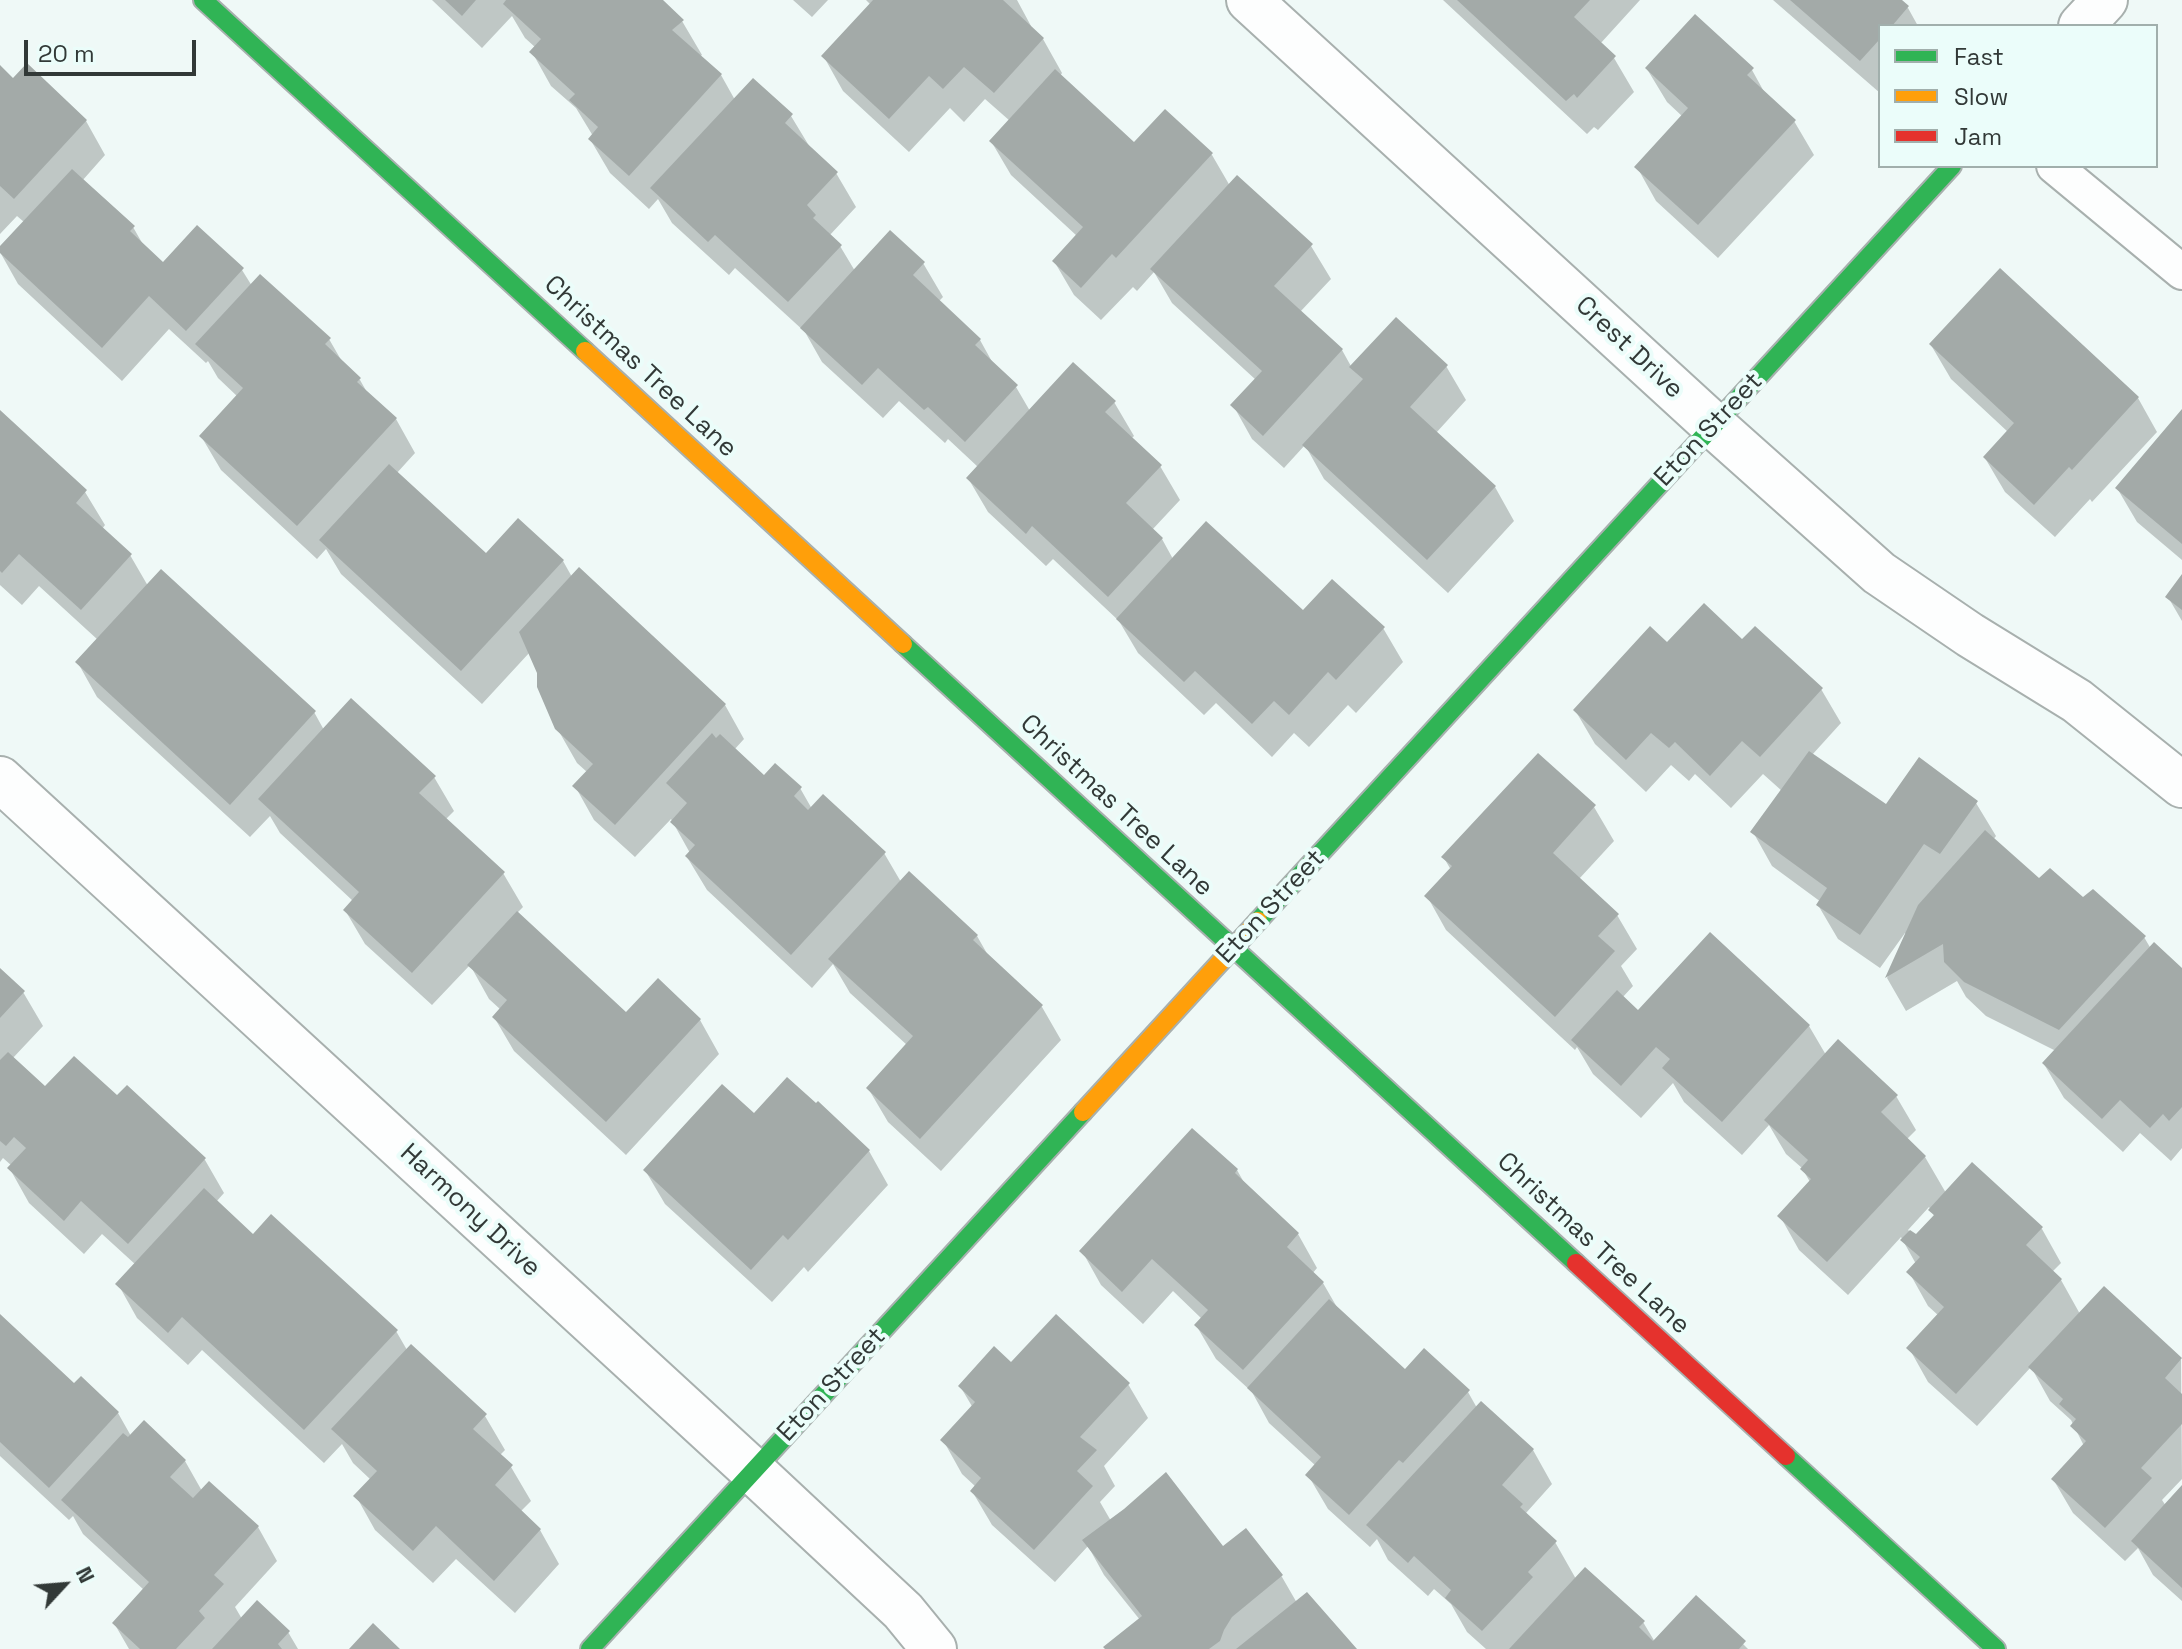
<!DOCTYPE html>
<html>
<head>
<meta charset="utf-8">
<style>
	body { margin:0 }
	#map { position:relative; width:2182px; height:1649px; overflow:hidden; background:#eff9f7; font-family:"Space Grotesk",sans-serif }
	canvas { display:block }
	.legend { position:absolute; left:1878px; top:24px; width:280px; height:144px; box-sizing:border-box; background:#ebfdfa; border:2px solid #a1afac; margin:0; padding:10px 14px; list-style:none; font-size:24px; color:#323937 }
	.legend li { display:flex; align-items:center; gap:16px; height:40px }
	.legend b { width:40px; border:2px solid #a1afac }
	.north { position:absolute; left:24px; top:1545px; width:80px; height:80px; -webkit-text-stroke:6px #ebfdfa; paint-order:stroke; rotate:64deg; font-size:22px; font-weight:700; line-height:32px; text-align:center; color:#323937 }
	.north::after { content:''; display:block; margin:auto; width:28px; height:36px; background:#323937; clip-path:polygon(50% 0,100% 100%,50% 72%,0 100%) }
	.scale { position:absolute; left:24px; top:40px; width:172px; height:36px; box-sizing:border-box; border:4px solid #323937; border-top:0; padding-left:10px; font-size:24px; line-height:28px; white-space:nowrap; color:#323937; -webkit-text-stroke:6px #ebfdfa; paint-order:stroke }
</style>
</head>
<body>
<div id="map">
<canvas width="2182" height="1649"></canvas>
<ul class="legend">
<li><b style="height:10px;background:#30b455"></b>Fast</li>
<li><b style="height:10px;background:#ff9f0a"></b>Slow</li>
<li><b style="height:10px;background:#e5322d"></b>Jam</li>
</ul>
<div class="north">N</div>
<div class="scale">20 m</div>
</div>
<script>
const g = document.querySelector('canvas').getContext('2d');
g.lineJoin = 'round';
function fillPath(path, color) {
  g.fillStyle = color;
  g.fill(path, 'evenodd');
}
function trace(path, color, width, dash) {
  g.strokeStyle = color;
  g.lineWidth = width;
  g.lineCap = dash ? 'butt' : 'round';
  g.setLineDash(dash || []);
  g.stroke(path);
}
function write(font, color, halo, rows, align = 'center') {
  g.font = font + ' "Space Grotesk",sans-serif';
  g.lineWidth = 8;
  g.setLineDash([]);
  g.textBaseline = 'middle';
  g.strokeStyle = halo;
  g.fillStyle = color;
  for (const [text, x, y, turn = 0] of rows) {
    g.save();
    g.translate(x, y);
    g.rotate((+turn || 0) * Math.PI / 180);
    g.textAlign = isNaN(turn) ? turn : align;
    if (halo) g.strokeText(text, 0, 0);
    g.fillText(text, 0, 0);
    g.restore();
  }
}
fillPath(new Path2D(`
	M432,0h228l22,21 20,34 -3,2 22,18 14,25 18,-20 38,36 20,33 25,24 20,34 -27,29 11,10 15,25 68,-8 20,34 -5,5 42,38 15,27 21,20 14,24 84,-9 20,34 -3,3 29,27 20,34 -28,30 10,9 11,20 130,54 80,15 20,34 -47,51 -8,-8 -39,42 -15,-14 -22,24 -56,-54 -12,12 -66,-62 -19,-32 -66,-62 -7,7 -58,-54 -20,-34 10,-11 -30,-28 -3,4 -46,-42 -16,17 -61,-56 -17,-30 -70,-64 -6,7 -57,-52 -14,-24 -9,10 -39,-36 -20,-34 3,-3 -17,-28 -25,-22 -19,-34 4,-4 -11,-10 -13,-22 -30,32z
	M793,0h35l-16,17z
	M866,0h151l14,26 -1,1 13,12 19,34 -2,3 74,69 31,-33 47,43 18,31 81,60 20,33 -31,33 42,38 10,18 94,-2 20,34 -30,33 59,54 19,34 -66,72 -124,-114 -19,-34 -21,23 -32,-29 -19,-34 23,-25 -84,-77 -18,-31 -17,19 -4,-4 -32,33 -27,-25 -20,-34 23,-25 -66,-61 -20,-34 19,-20 -25,-22 -21,23 -14,-14 -41,44 -66,-61 -19,-34 47,-52z
	M1443,0h197l-40,44 14,14 20,34 -36,38 -4,-3 -7,7z
	M1773,0h126l9,8 10,18h-38v67z
	M0,68l13,12 73,41 19,34 -23,26 51,46 12,21 18,16 79,6 10,16 77,53 15,26 16,15 8,14 28,25 19,34 -19,21 90,82 77,5 9,16 153,128 19,34 -10,11 30,28 36,10 12,21 72,44 17,29 8,-8 68,62 12,21 53,50 19,33 -120,131 -53,-49 -20,-34 39,-43 -57,-52 -17,-29 -21,24 -105,-98 -20,-33 3,-4 -19,-34 -36,38 -41,-37 -19,-34 12,-14 -10,-9 -20,-35 -27,-76 -48,52 -141,-130 -15,-25 -9,10 -96,-89 -20,-34 37,-39 -20,-19 -10,-17 -2,2 -37,-34 -47,52 -104,-97 -18,-32v-3l24,-27 -7,-6 -17,18z
	M1647,69l105,1 15,27 27,24 20,34 -96,103 -62,-57 -19,-34 46,-50 -16,-15z
	M1931,345l207,53 19,34 -65,70 -2,-3 -35,38 -50,-45 -20,-34 23,-26 -57,-53z
	M0,413l85,79 20,33 -3,4 28,26 18,31 166,126 10,18 110,47 20,34 -9,9 58,53 20,34 -7,7 111,101 73,5 19,34 -93,101 -112,-104 -20,-34 7,-7 -12,-11 -19,-34 -38,40 -67,-61 -20,-34 8,-9 -73,-68 -10,-17 -20,21 -153,-140 -19,-34 20,-23 -59,-54 -17,19 -22,-20z
	M2182,413v147l-45,-38 -20,-34z
	M2182,578v43l-14,-24z
	M1743,642l78,47 20,34 -29,32 74,52 90,-4 20,33 -3,4 46,41 44,19 61,37 7,12 31,21v178l-11,13 -31,-28 -17,19 -59,-54 -20,-34 12,-13 -70,-35 -20,-19 -9,-16 -51,30 -19,-33 20,-44 -2,-1 -25,35 -42,-29 -20,-34 3,-3 -49,-36 -19,-34 29,-41 -19,-17 -32,34 -36,-34 -6,7 -18,-16 -25,27 -51,-48 -20,-34 92,-65z
	M1594,807l20,34 -35,38 38,36 20,34 -16,17 12,20 -11,12 16,14 171,14 17,29 70,41 20,34 -10,10 19,17 21,36 26,-28 70,64 19,34 -9,9 9,8 19,34 24,-25 77,71 1,119 -20,21 4,6 16,-18v113l-29,-26 -15,-27 -13,13 -52,-48 -20,-34 31,-33 -13,-26 -21,-19 -19,-34 -54,59 -49,-44 -19,-34 30,-32 -11,-10 -19,-34 7,-8 -15,-27 -53,58 -49,-45 -19,-34 30,-34 -8,-14 -16,-14 -17,-29 -27,30 -58,-53 -11,-19 -32,35 -48,-44 -16,-27 -2,3 -129,-120 -19,-34 24,-26 -7,-12zM1929,1207l6,10 -19,20 -8,-7z
	M0,971l23,21 20,34 -31,33 33,30 72,9 10,-10 78,72 19,33 -8,9 37,35 143,94 11,19 78,66 20,34 -6,6 12,11 20,34 -11,11 20,18 19,34 -44,49 -59,-54 -23,24 -58,-53 -19,-34 15,-16 -18,-17 -11,-19 -18,19 -122,-113 -14,15 -51,-47 -19,-34 18,-19 -34,-31 -18,20 -55,-51 -19,-34 2,-3 -9,-8 -3,4z
	M754,1116l115,35 19,34 -80,87 -4,-5 -32,35 -107,-98 -20,-34z
	M1237,1170l9,16 52,48 19,34 -5,6 11,9 15,26 67,63 63,20 9,16 56,42 19,34 -26,29 29,29 21,37 67,43 12,20 41,-45 52,52h-262l-19,-17 -16,-28 -17,-15 -6,7 -40,-36 -11,-21 -7,8 -42,-38 -20,-34 8,-9 -47,-43 -17,-31 -36,-33 -20,-34 6,-6 -29,-28 -30,33 -42,-39 -19,-34z
	M0,1317l75,69 43,27 13,23 54,25 17,30 8,-7 48,43 19,34 -42,46 7,12 46,13 10,17h-169l-15,-26 30,-33 -61,-56 -10,-18 -4,4 -69,-64z
	M1011,1365l117,19 20,34 -44,48 11,20 -15,16 11,19 112,28 23,-18 36,46 15,26 58,46h-248l33,-29 -36,-45 -16,-29 -33,36 -63,-57 -20,-34 4,-4 -14,-13 -19,-34 30,-32 -13,-22z`), '#0003');
fillPath(new Path2D(`
	M445,0h31l-14,16z
	M506,0h157l21,20 -12,10 50,44 -93,102 -41,-37 10,-12 -29,-27 6,-6 -46,-42 12,-13 -38,-35z
	M873,0h130l41,38 -50,55 -30,-26 -21,22 -14,-13 -40,43 -68,-63z
	M1457,0h133l-16,17 42,39 -39,42 -3,-4 -8,7z
	M1790,0h112l7,6 -17,20h-12v13l-20,22z
	M1695,14l59,54 -7,7 49,45 -98,105 -64,-58 54,-59 -43,-40z
	M27,63l60,57 -73,79 -14,-13v-121l13,13z
	M1055,69l79,73 31,-33 48,44 -97,105 -4,-4 -31,34 -29,-27 31,-34 -94,-86z
	M753,78l40,36 -8,9 53,49 -31,33 9,10 -3,3 29,27 -54,57 -73,-67 -7,7 -58,-54z
	M72,169l63,57 -5,5 33,31 34,-37 47,43 -58,63 -37,-35 -47,52 -102,-95v-7z
	M1237,175l76,69 -39,42 69,63 -80,87 -33,-31 32,-34 -112,-102z
	M890,230l35,32 -12,13 68,64 -6,6 43,40 -53,57 -37,-35 -4,3 -46,-42 -16,17 -62,-57z
	M2000,268l139,129 -67,73 -3,-3 -35,38 -51,-48 31,-34 -85,-79z
	M260,274l71,64 -6,6 36,34 -4,4 40,36 -100,108 -98,-90 44,-48 -48,-44z
	M1396,317l52,48 -38,42 86,79 -69,74 -125,-115 61,-66 -14,-12z
	M1073,362l43,39 -11,11 57,53 -36,38 37,35 -55,59 -76,-71 -6,8 -60,-56z
	M2182,409v135l-67,-56z
	M0,410l87,80 -11,13 56,51 -51,56 -62,-56 -17,19 -2,-2z
	M389,464l97,89 32,-35 46,42 -103,111 -142,-131z
	M1206,521l97,89 29,-31 53,48 -49,53 -8,-8 -39,43 -15,-14 -22,23 -57,-53 -11,11 -68,-63z
	M579,567l147,137 -111,121 -43,-39 21,-22 -38,-35 -18,-42v-14l-18,-41z
	M161,569l155,142 -86,94 -155,-143z
	M2182,574v36l-17,-13z
	M1704,603l38,36 13,-13 68,62 -63,69 -18,-16 -32,35 -35,-34 -6,6 -18,-15 -25,27 -53,-50 77,-84 17,16z
	M351,698l85,78 -17,17 86,79 -93,101 -69,-63 16,-18 -101,-93z
	M712,733l4,5 4,-4 44,41 11,-12 27,24 -8,9 14,14 15,-16 63,58 -95,103 -106,-99 10,-11 -25,-23 17,-19 -21,-20z
	M1809,751l77,53 33,-47 59,44 -38,53 -16,-10 -64,91 -44,-30 11,-17 -77,-56z
	M1538,753l58,52 -43,48 66,61 -21,22 17,15 -60,66 -131,-121 28,-30 -11,-9z
	M1985,830l54,48 11,-10 33,29 10,-8 53,47 -87,94 -95,-48 -20,-20 -1,-18 -58,34 33,-73z
	M909,871l69,64 -5,5 70,65 -123,134 -54,-51 47,-52 -85,-77z
	M517,911l109,101 32,-34 43,41 -95,103 -114,-105 15,-17 -40,-35z
	M1710,932l100,93 -88,97 -60,-54 8,-9 -14,-12 -35,39 -50,-46 46,-50 21,20z
	M2154,942l28,26v139l-13,14 -6,-7 -13,14 -30,-28 -18,19 -60,-56z
	M0,968l25,23 -25,27z
	M1838,1039l60,56 -17,17 45,44 -99,106 -50,-46 34,-37 -11,-10 8,-9 -44,-40z
	M8,1052l37,34 29,-30 43,39 10,-10 79,73 -78,86 -47,-43 -17,20 -57,-53 19,-20 -12,-11 -8,9 -6,-5v-81z
	M787,1077l29,26 2,-2 52,49 -82,90 -5,-5 -32,35 -108,-100 79,-86 32,29z
	M1192,1128l46,41 -3,4 64,60 -12,14 37,35 -81,88 -49,-45 14,-15 -56,-51 -30,33 -43,-41z
	M1972,1162l71,65 -17,18 36,34 -106,115 -50,-46 38,-41 -38,-35 14,-15 -20,-17 10,-10 6,4 18,-19 -6,-5z
	M204,1188l49,46 18,-20 127,116 -94,100 -122,-113 -14,16 -53,-49z
	M2104,1286l78,72 -17,20 17,16v30l-41,44 11,10 -47,50 -54,-49 35,-38 -16,-15 6,-7 -17,-15 4,-5 -35,-32z
	M1329,1299l76,70 19,-21 46,42 -67,73 -4,-3 -50,55 -44,-40 16,-18 -74,-69z
	M0,1314l74,69 7,-7 38,36 -70,76 -49,-46z
	M1056,1314l74,69 -50,54 17,13 -20,21 16,15 -59,64 -64,-59 11,-13 -41,-38 35,-38 -17,-16 36,-40 17,16z
	M411,1344l76,70 -14,15 40,36 -18,20 46,44 -47,52 -58,-55 -23,25 -60,-55 24,-25 -46,-42z
	M1481,1401l53,48 -32,36 21,19 -3,3 37,34 -29,31 5,5 -51,54 -37,-33 6,-8 -37,-34 -6,7 -42,-38z
	M144,1420l42,40 -16,17 23,21 16,-17 50,45 -45,49 10,9 -25,27 6,7 -29,31h-36l-28,-26 37,-41 -88,-82 62,-67 5,4z
	M1166,1472l57,74 23,-18 37,47 -51,42 -8,13 -4,11 -11,8h-104l-2,-2 39,-31 -60,-76 42,-31z
	M2182,1485v103l-51,-47z
	M1585,1567l60,54 -6,6 14,14 43,-46 50,46 -7,8h-230z
	M1307,1592l50,57h-121z
	M257,1600l33,31 -12,13 4,5h-70z
	M373,1623l27,26h-51z`), '#a3aaa8');
const lane = new Path2D(`
	M2054,166l128,106`);
const street = new Path2D(`
	M1249,0l464,425 166,148 91,62 107,66 105,84
	M2081,26l24,-26
	M0,779l753,692 150,140 31,38`);
const fast = new Path2D(`
	M203,0l382,351
	M903,644l673,619
	M1258,921l694,-755
	M1786,1456l210,193
	M590,1649l493,-537`);
const slow = new Path2D(`
	M585,351l318,293
	M1083,1112l175,-191`);
const jam = new Path2D(`
	M1576,1263l210,193`);
trace(lane, '#a8b0ae', 38);
trace(street, '#a8b0ae', 48);
trace(fast, '#a8b0ae', 22);
trace(slow, '#a8b0ae', 22);
trace(jam, '#a8b0ae', 22);
trace(lane, '#fdfefe', 34);
trace(street, '#fdfefe', 44);
trace(fast, '#30b455', 18);
trace(slow, '#ff9f0a', 18);
trace(jam, '#e5322d', 18);
write('26px', '#323937', '#ebfdfa', [
	["Crest Drive",1629,348,43],
	["Christmas Tree Lane",640,367,43],
	["Eton Street",1709,430,-47],
	["Christmas Tree Lane",1116,806,43],
	["Eton Street",1271,907,-47],
	["Harmony Drive",470,1211,43],
	["Christmas Tree Lane",1593,1244,43],
	["Eton Street",832,1385,-47]
]);
</script>
</body>
</html>
